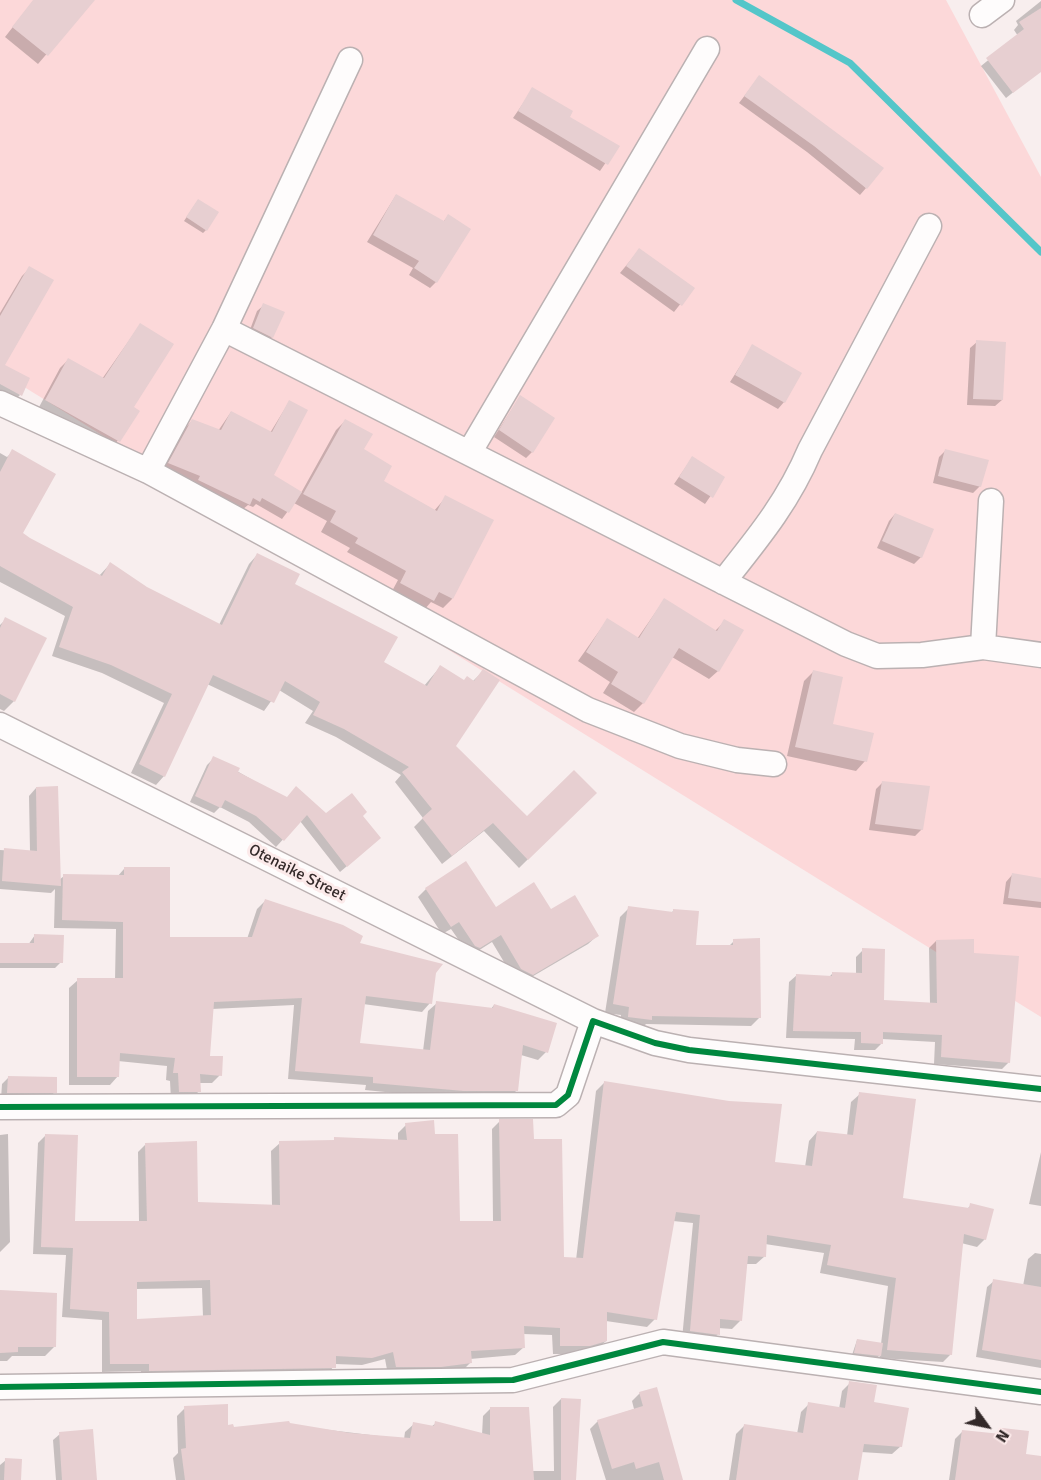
<!DOCTYPE html>
<html>
<head>
<meta charset="utf-8">
<style>
	body { margin:0 }
	#map { position:relative; width:1041px; height:1480px; overflow:hidden; background:#f8eeee; font-family:Signika,sans-serif }
	canvas { display:block }
	.north { position:absolute; left:957px; top:1396px; width:60px; height:60px; -webkit-text-stroke:4px #fceaea; paint-order:stroke; rotate:123deg; font-size:16px; font-weight:700; line-height:24px; text-align:center; color:#332929 }
	.north::after { content:''; display:block; margin:auto; width:21px; height:27px; background:#332929; clip-path:polygon(50% 0,100% 100%,50% 72%,0 100%) }
</style>
</head>
<body>
<div id="map">
<canvas width="1041" height="1480"></canvas>
<div class="north">N</div>
</div>
<script>
const g = document.querySelector('canvas').getContext('2d');
g.lineJoin = 'round';
function fillPath(path, color) {
  g.fillStyle = color;
  g.fill(path, 'evenodd');
}
function trace(path, color, width, dash) {
  g.strokeStyle = color;
  g.lineWidth = width;
  g.lineCap = dash ? 'butt' : 'round';
  g.setLineDash(dash || []);
  g.stroke(path);
}
function write(font, color, halo, rows, align = 'center') {
  g.font = font + ' Signika,sans-serif';
  g.lineWidth = 6;
  g.setLineDash([]);
  g.textBaseline = 'middle';
  g.strokeStyle = halo;
  g.fillStyle = color;
  for (const [text, x, y, turn = 0] of rows) {
    g.save();
    g.translate(x, y);
    g.rotate((+turn || 0) * Math.PI / 180);
    g.textAlign = isNaN(turn) ? turn : align;
    if (halo) g.strokeText(text, 0, 0);
    g.fillText(text, 0, 0);
    g.restore();
  }
}
fillPath(new Path2D(`
	M0,0h946l95,177v840l-1041,-645z`), '#fcd8d9');
fillPath(new Path2D(`
	M34,0h59l-55,64 -33,-27z
	M1041,1v69l-35,28 -25,-32 37,-30 -4,-6 4,-5 -2,-4z
	M759,77l107,111 -6,7 -53,-43 -68,-49z
	M533,89l35,28 49,29 -17,25 -87,-53z
	M396,195l47,27 5,-6 -12,66 -6,6 -21,-13 4,-7 -46,-26z
	M196,203l10,27 -3,3 -19,-12z
	M639,250l54,38 -19,24 -54,-39z
	M30,268l-27,98 17,29 -8,8 -12,-7v-83l22,-37z
	M264,305l8,32 -6,7 -18,-9 9,-24z
	M140,325l-8,82 6,5 -27,38 -73,-41 22,-41 8,-8 34,19z
	M977,342l25,58 -7,6 -28,-1 3,-57z
	M753,346l31,56 -6,7 -48,-27z
	M520,397l12,55 -6,6 -32,-21z
	M289,402l-17,74 29,17 35,-63 9,-9 37,60 52,30 12,-14 6,102 -9,9 -12,-6 -7,8 -33,-17 7,-13 -51,-28 3,-4 -29,-16 6,-11 -33,-18 -12,16 -26,-15 -3,3 -5,-2 -6,5 -49,-24 2,-4 -32,-12 23,-43 6,-6 26,10 13,-19 39,21z
	M946,450l34,36 -7,7 -40,-10 6,-26z
	M13,451l8,83 78,42 11,-12 37,24 72,37 30,-61 8,-9 125,107 42,24 16,-19 23,14h10l10,-10 -29,75 73,72 68,-25 -76,75 -35,-37 -42,33 -28,-37 9,-9 -28,-36 6,-7 -65,-38 -31,-14 8,-12 -34,-21 -15,21 -57,-27 -43,92 -8,9 -25,-12 33,-70 -62,-30 -50,-17 13,-40 -65,-34v-129l7,4z
	M692,458l31,20 -18,26 -31,-20z
	M895,514l26,43 -7,7 -37,-16 12,-27z
	M664,600l51,31 10,-10 -7,50 -9,8 -37,-22 -29,46 -9,9 -31,-19 7,-11 -32,-21 29,-41 30,19z
	M6,619l8,82 -10,10 -4,-2v-84z
	M813,672l18,53 34,36 -9,10 -69,-15 17,-75z
	M214,758l72,41 40,16 35,1 12,28 -33,28 -40,-51 -24,26 -27,-25 -29,-15 -6,6 -24,-11 17,-37z
	M883,782l39,47 -7,7 -46,-6 7,-41z
	M36,788l23,92 5,-4 53,1 7,-8 44,69 79,1 10,-30 9,-9 91,44 77,29 -4,30 -8,9 -59,-8 -5,40 65,7 5,-40 9,-8 54,6 3,-4 52,47 -8,8 -17,-5 -4,35 -9,9h-53l-90,-9 1,-5 -78,-6 6,-74 -82,4 -3,48 11,18 -8,8h-13v8l-8,9h-20l-1,-19 -4,-1 1,-14 -49,-5v15l-8,9h-41v-97l9,-8h37l1,-51 -62,-1 1,-39 -4,4 -51,-4v-39l30,2 -1,-56z
	M1012,875l29,4v29l-38,-4 3,-22z
	M426,889l70,20 55,2 46,25 -9,8 -65,38 -10,-5 -21,-35 -22,14 -19,-27 -9,5 -24,-37z
	M629,908l42,5 3,-3 21,37 34,-1 5,-5 26,76 -9,9 -105,-2 -4,4 -22,-3 1,-10 -16,-2 15,-96z
	M35,935l26,27 -6,6h-55v-24l28,1z
	M936,941l73,121 -7,7 -68,-5 1,-22 -53,-3v4l-7,7h-21l1,-11 -69,-1 3,-56 8,-7 32,2 3,-3 24,1v-18l7,-7 19,52 48,2 -1,-56z
	M8,1078l47,14 -7,6 -47,1 1,-15z
	M604,1083l169,80 32,4 4,-26 8,-9 30,4 4,-34 9,-8 42,105 65,10 4,-4 14,34 -8,8 -16,-4 -10,111 -8,8 -64,-4 1,-3 -4,4 -24,-4 5,-15 24,4 7,-58 -68,-13 4,-20 -59,-9v12l-9,8h-11l-5,57 -8,8 -14,-1v6l-8,9 -28,-4 11,-116 -20,-2 -18,98 -8,8 -41,-6v20l-9,8 -17,5h-27l-1,-19 -29,-1 1,13 -9,8 -45,4 1,3 -9,9 -74,4 -3,-16 -23,6 -27,-1 -8,12 -186,2v-7l-39,1v-52l-40,-3 4,-62 -33,-1 5,-111 8,-8 27,87h66l-1,-70 8,-8 51,60 75,2 -1,-55 9,-8 52,-1 3,-3 63,3v-9l8,-8 28,10 24,87h35l-1,-93 8,-8 32,20 30,118 14,1 20,-169zM202,1288l1,29 -67,4 -1,-32z
	M8,1134l2,108 -10,10v-117z
	M1041,1152v54l-12,-2z
	M1035,1253l6,1v114l-65,-11 11,-70 7,-6 29,5 5,-27z
	M0,1292l54,55 -9,9h-33l-5,5h-7z
	M850,1383l22,20 29,43 -9,8 -31,-2 -5,28h-127l7,-46 8,-8 53,8 4,-22 8,-8 30,5 3,-18z
	M640,1393l41,87h-75l-16,-51 8,-8 36,-12 -2,-8z
	M561,1399l14,81h-399l-3,-22 5,-5 -1,-37 8,-8 48,20 55,-3 116,14 1,-7 9,-8 17,3 5,-4 46,12 1,-19 8,-8 41,63h22l-1,-64z
	M1002,1429l22,27 17,2v22h-92l6,-41 8,-8 33,4z
	M60,1434l35,46h-39l-3,-40z
	M6,1460l14,20h-20v-15z`), '#0003');
trace(new Path2D(`
	M736,0l114,63 191,189`), '#54c6c9', 7);
fillPath(new Path2D(`
	M33,0h62l-47,56 -36,-29z
	M1041,8v64l-28,21 -27,-35 38,-29 -5,-7z
	M759,75l125,93 -17,21 -53,-43 -70,-50z
	M532,87l41,24 -3,6 50,29 -12,19 -90,-54z
	M396,194l48,27 4,-7 23,15 -34,54 -23,-15 5,-7 -46,-26z
	M198,199l21,13 -12,19 -21,-14z
	M639,248l56,40 -13,18 -56,-40z
	M29,266l25,14 -49,85 25,13 -8,18 -22,-12v-68z
	M263,303l22,9 -12,26 -20,-10z
	M140,323l34,21 -40,63 6,4 -20,31 -75,-42 23,-42 36,20z
	M976,340l30,2 -3,58 -30,-1z
	M752,344l50,29 -17,30 -50,-28z
	M520,395l35,23 -22,35 -34,-23z
	M289,400l19,10 -34,65 28,17 -13,21 -27,-15 -2,4 -7,-4 -3,7 -52,-25 2,-4 -32,-13 24,-44 29,11 10,-19 41,21z
	M345,419l28,15 -9,15 28,17 -8,15 53,30 8,-16 49,25 -41,79 -14,-7 -5,9 -34,-18 6,-12 -51,-28 3,-5 -28,-16 6,-11 -33,-17z
	M12,449l44,25 -33,59 7,5 72,38 8,-14 37,25 75,38 35,-72 43,21 -5,10 103,53 -14,25 43,24 13,-21 24,15 3,-4 7,5 9,-12 17,11 -44,66 71,70 47,-46 23,23 -69,67 -35,-37 -41,33 -30,-38 10,-9 -30,-37 7,-5 -65,-38 -31,-14 7,-13 -35,-21 -11,22 -61,-28 -48,102 -26,-13 33,-70 -61,-29 -52,-18 14,-40 -73,-41v-94z
	M945,449l44,11 -8,27 -43,-11z
	M692,456l33,21 -12,21 -34,-21z
	M895,513l39,16 -12,29 -40,-17z
	M664,598l53,33 7,-12 20,11 -25,42 -40,-24 -35,56 -33,-20 7,-12 -32,-20 21,-34 32,20z
	M5,617l42,21 -32,64 -15,-8v-66z
	M813,670l30,7 -10,47 41,9 -7,29 -72,-15z
	M213,756l27,12 -2,4 49,25 9,-11 30,27 26,-20 15,19 -4,4 18,22 -34,29 -40,-52 -23,26 -28,-25 -31,-16 -4,8 -26,-12z
	M882,781l48,5 -7,44 -48,-6z
	M58,786l3,100 -59,-5 2,-33 33,3 -1,-64z
	M466,861l30,46 38,-25 17,27 24,-14 24,41 -66,39 -12,-6 -20,-34 -21,13 -5,-2 -16,-24 -8,5 -26,-39z
	M124,867h46v70h82l13,-38 78,26 20,11 -3,7 83,21 -7,9 -4,31 -66,-8 -6,47 70,7 6,-49 57,7 1,-4 63,19 -9,30 -25,-8 -5,46h-54l-91,-8v-6l-78,-6 7,-73 -88,4 -4,54h13l-1,20 -22,-2 1,18h-22l-1,-19h-5l2,-15 -55,-5 -1,24h-42v-99h46v-56l-61,-2 1,-46 61,1z
	M1012,873l29,5v24l-33,-4z
	M628,906l45,6v-3l26,2 -3,34h37v-6l27,-1 1,80 -109,-2v4l-24,-3 1,-10 -16,-3z
	M34,934l30,1 -1,28h-63v-20h34z
	M974,939v14l45,3 -9,107 -69,-6 1,-22 -59,-3v12l-22,-1v-11l-68,-1 3,-57 36,2v-4l30,1v-25l23,1 -1,51 53,3 -1,-63z
	M8,1076l49,1v16h-50z
	M604,1081l125,20 53,3 -7,58 37,4 5,-35 36,4 6,-43 57,7 -13,99 66,10 1,-5 24,6 -8,31 -22,-6 -12,121 -65,-5 9,-72 -69,-13 4,-20 -64,-10 -1,22 -18,-1 -6,65 -22,-2v16l-30,-4 10,-116 -24,-3 -19,108 -50,-8v29l-17,5h-30v-18l-36,-2 1,22 -54,3 1,12 -31,4h-45l-3,-15 -21,6 -36,-2v12l-187,3v-7h-39l-1,-52 -39,-3 3,-61 -32,-1 4,-113 33,1 -3,86h72l-2,-78 52,-2 1,61 82,3 -1,-64 55,-1v-3l73,3 -2,-17 29,-3 1,14h23l2,87h41l-2,-102h34l1,20h28l2,118 19,1zM210,1280l1,35 -74,4v-37z
	M993,1279l48,8v73l-59,-10z
	M0,1290l57,3 -1,54h-38v5l-18,1z
	M857,1339l26,4 -2,13 -27,-3z
	M849,1381l28,4 -3,17 35,6 -7,39 -38,-3 -6,36h-122l8,-56 59,9 5,-31 37,6z
	M657,1387l26,93h-19l-5,-18 -23,7 -2,-7 -22,7 -15,-49 46,-14 -4,-14z
	M561,1398l20,1 -5,81h-15z
	M228,1404v21l5,-1 1,3 55,-6 1,2 60,10 60,5 3,-16 21,4 1,-5 55,14v-28h39l5,73h-349l-4,-31 5,-1 -2,-42z
	M1002,1428l27,3 -3,23 15,2v24h-86l7,-50 39,4z
	M93,1429l4,51h-35l-3,-48z
	M5,1458l17,1 -1,21h-17z`), '#e7cfd1');
const minor = new Path2D(`
	M982,15l20,-15
	M224,329l622,315 31,12 45,-1 61,-8 58,8
	M0,403l148,68 440,239 92,36 57,14 37,4
	M469,453l238,-404
	M148,471l76,-142 126,-269
	M723,582c35,-44 65,-80 87,-132l119,-224
	M983,647l8,-146
	M0,725l593,296
	M0,1107l556,-2 12,-10 25,-74 62,22 34,7 352,39
	M0,1387l513,-7 150,-38 378,50`);
trace(minor, '#bbb1b2', 27);
trace(minor, '#fefcfc', 24);
trace(new Path2D(`
	M0,1107l556,-2 12,-10 25,-74 62,22 34,7 352,39
	M0,1387l513,-7 150,-38 378,50`), '#00873e', 6);
write('16px', '#332929', '#fceaea', [
	["Otenaike Street",297,873,27]
]);
</script>
</body>
</html>
